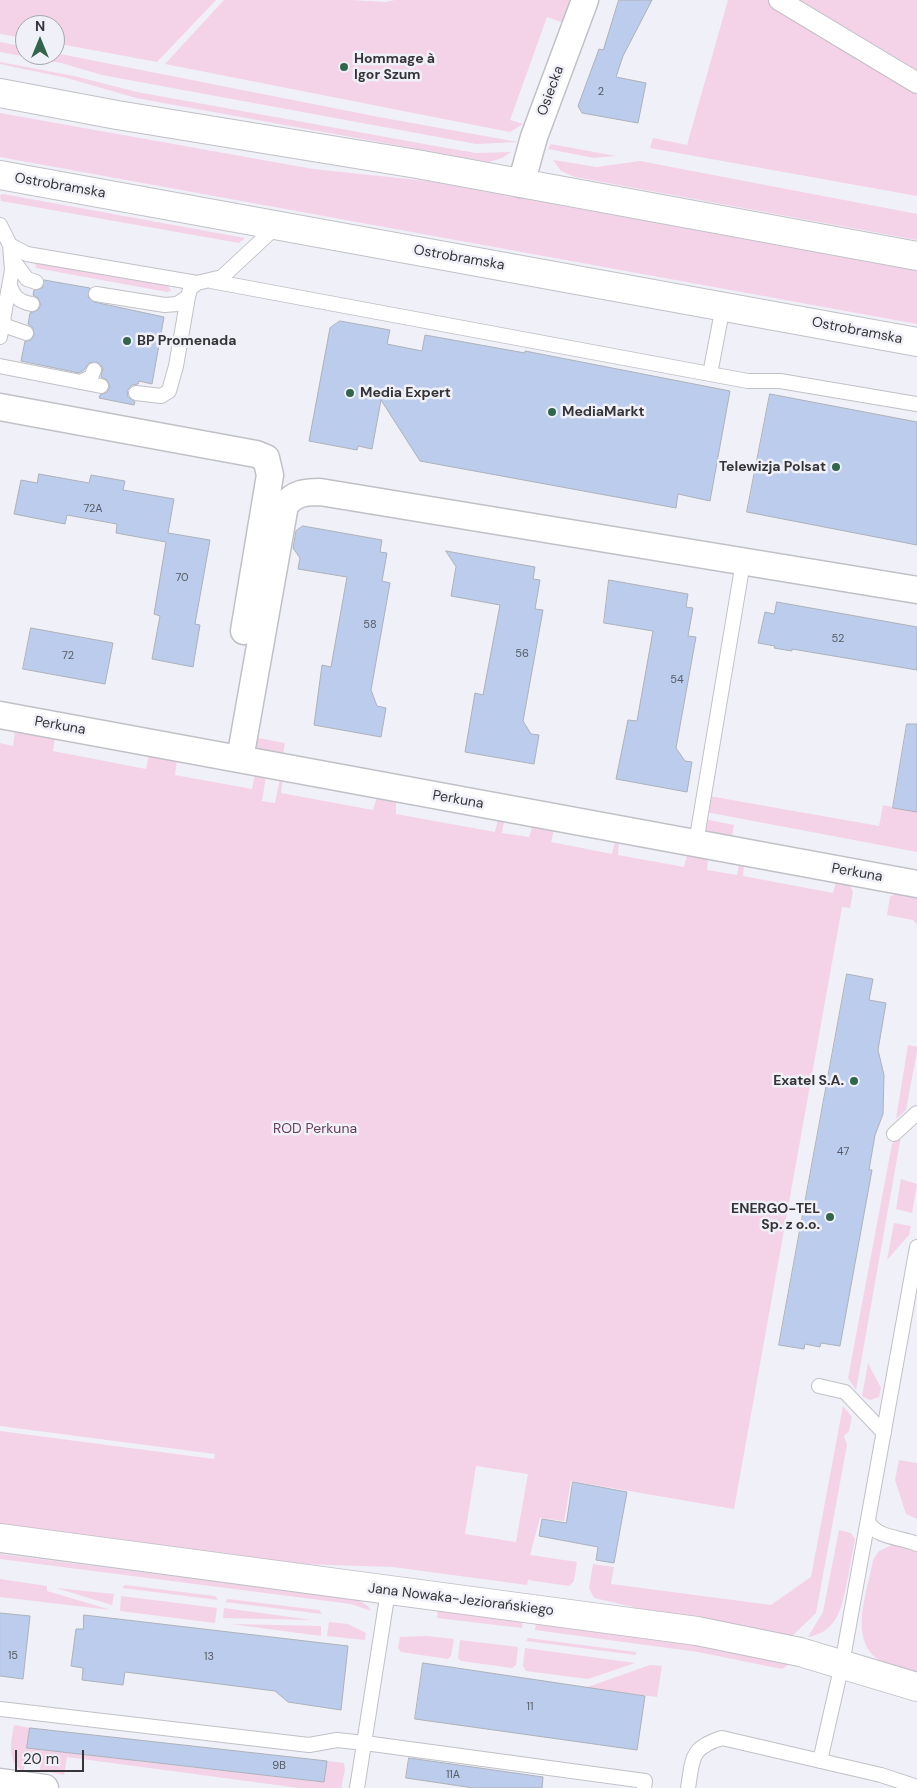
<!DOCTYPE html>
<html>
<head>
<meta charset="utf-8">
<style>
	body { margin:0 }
	#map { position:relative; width:917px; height:1788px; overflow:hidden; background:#f0f0f8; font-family:"DM Sans",sans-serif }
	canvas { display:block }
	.north { position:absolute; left:15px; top:15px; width:50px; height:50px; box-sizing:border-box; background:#f0f0f8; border:1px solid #a5a5ab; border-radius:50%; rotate:0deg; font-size:14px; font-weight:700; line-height:20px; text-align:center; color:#353538 }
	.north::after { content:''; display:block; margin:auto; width:18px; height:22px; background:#31664c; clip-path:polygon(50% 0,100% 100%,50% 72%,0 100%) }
	.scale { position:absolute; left:15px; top:1750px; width:69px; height:22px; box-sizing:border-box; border:2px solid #353538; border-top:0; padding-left:6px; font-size:15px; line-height:18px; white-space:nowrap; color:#353538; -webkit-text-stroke:4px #f0f0f8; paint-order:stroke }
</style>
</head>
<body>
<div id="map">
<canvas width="917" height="1788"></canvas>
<div class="north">N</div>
<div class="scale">20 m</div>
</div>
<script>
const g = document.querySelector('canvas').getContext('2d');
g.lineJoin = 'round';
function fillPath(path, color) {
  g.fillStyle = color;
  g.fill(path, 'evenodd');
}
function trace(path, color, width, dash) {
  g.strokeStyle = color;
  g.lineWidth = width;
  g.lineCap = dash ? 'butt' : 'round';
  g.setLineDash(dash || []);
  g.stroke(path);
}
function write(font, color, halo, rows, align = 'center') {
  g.font = font + ' "DM Sans",sans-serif';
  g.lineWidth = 5;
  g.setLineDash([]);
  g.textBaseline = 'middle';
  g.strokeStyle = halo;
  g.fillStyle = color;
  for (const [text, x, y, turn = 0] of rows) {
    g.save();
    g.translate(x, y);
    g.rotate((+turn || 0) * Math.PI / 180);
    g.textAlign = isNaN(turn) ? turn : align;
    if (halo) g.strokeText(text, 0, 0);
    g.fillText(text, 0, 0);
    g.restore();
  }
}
fillPath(new Path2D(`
	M0,0h216l-59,62 -102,-19v-18h-30v13l-25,-4z
	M224,0h127l34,2 10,-2h178l-9,23 -17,-6 -37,103 13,4 -13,8 -345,-68z
	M728,0h41l148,91v105l-267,-48 3,-10 34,7z
	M794,0h123v73z
	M0,42l25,5v8h30v-2l329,65 134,24 -42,2 -374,-69 -41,-12 -61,-11z
	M0,62l74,14 63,16 304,55 35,6 35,-1 -9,6 -13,4 -353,-64 -69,-20 -67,-14z
	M0,113l313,56 114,12 490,90v53l-917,-167z
	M551,144l65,12 -22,2 -46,-9z
	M553,160l44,7 43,-6 277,53v26l-342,-63 -14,-6z
	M3,194l242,44 -6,5 -238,-42 -1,-6z
	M35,261l133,24 3,6 -4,1 -131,-24z
	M15,731l40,7 -2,13 93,18 3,-14 28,5 -2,15 77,14 3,-15 11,2 -4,25 13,2 5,-25 3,1 -2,14 92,17 4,-13 19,2v15l99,18 3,-12 2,-1 4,2 -2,12 27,4 4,-12 21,5 -3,12 61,12 3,-12 4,-1 -1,14 66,12 3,-12 21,3 -1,12 30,5 2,-11 5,1 -1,11 90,17 3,-11 13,2 4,8 -3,16 -8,-1 -108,602 -163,-28 -7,40 -24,-3 -10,37 47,7 -3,19 -5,5 -41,-6 -1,5 -134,-18 -124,-4 -269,-34v-98l214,28 1,-5 -215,-28v-683l13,3zM476,1466l52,8 -12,68 -51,-8z
	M253,737l32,6 -2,12 -26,-5z
	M709,796l170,30 4,-21 34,7v40l-211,-40z
	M704,819l30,6 -2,12 -25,-2 -4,-6z
	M898,892l19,3v30l-4,-5 -26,-5 3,-18z
	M908,1045l9,2v4l-11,59 -10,9z
	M901,1136l-45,254 -8,-12 44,-234z
	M901,1179l16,5 -5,29 -16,-4z
	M894,1223l17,3 -2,9 -22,25z
	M868,1363l13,25 -2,9 -9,3 -8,-4z
	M843,1406l9,11 -3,14 -5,5 3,9 -31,168 -25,24 -38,-9 -81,-12 -78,-18 -5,-10 4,-24 21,3 -3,17 160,21 40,-28z
	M899,1460l18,3v56l-11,-5 -11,-34z
	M839,1530l12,3 4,6c-2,13 -5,26 -7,38 -6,28 -8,54 -40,60l15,-25z
	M894,1544l23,7v123c-12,-3 -26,-6 -37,-13 -33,-22 -12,-70 -7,-101l6,-9z
	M0,1554l358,46 10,6 3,5 -20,-7 -351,-45z
	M0,1579l47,7v5l64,19 -111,-13z
	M125,1585l90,11 3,4 -96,-12z
	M56,1588l58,6 -2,11z
	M121,1596l96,12 -2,15 -95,-12z
	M228,1599l91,11 3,4 -97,-12z
	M224,1608l88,12 -89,-2z
	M438,1610l85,11 -1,7 -85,-10z
	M329,1622l19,2 18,9 -1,7 -38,-4z
	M536,1623l185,25 68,14 -1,3 -6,4 -84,-17 -163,-22z
	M231,1624l88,2h2v10z
	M427,1636l27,3 -3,17 -3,3 -47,-7 -3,-4 2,-11z
	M528,1638l108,14v3l-110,-14z
	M460,1640l58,7 -2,18 -4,3 -51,-7 -3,-3z
	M525,1648l110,15 -47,16 -62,-8 -3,-5z
	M650,1665l12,1 -5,31 -72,-9z
	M14,1725l16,3 -2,20 91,11 3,-21 15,2 -2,21 189,21 3,-21 17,2 1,7 -4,18h-42l-232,-31 -3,18 -24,-5 1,-10h-8l-9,7v5c-18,-11 -13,-29 -10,-47z`), '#f4d2e8');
const building = new Path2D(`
	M619,0h33l-29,56 -7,21 30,6 -8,40 -56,-10 -4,-7 21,-57 4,1z
	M44,280l46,8 -2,9 6,5 70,15 -12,67 -13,-3 -1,3 -6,1 -5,6 1,6 7,5 -1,3 -35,-7 1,-3 7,-3 3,-5 -3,-7 -6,-3 2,-9 -6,-6 -8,1 -5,7 -5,3 -58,-12 4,-20 6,-1 3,-5 -1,-7 -5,-4 2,-11 8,-3 3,-5 -3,-7 -5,-3 1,-5 8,-2z
	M340,321l50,9 -3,14 35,7 3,-16 100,18v-2l205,40 -20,110 -32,-7 -2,14 -256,-47 -39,-61 -9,49 -14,-3 -1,4 -48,-9 21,-113z
	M770,394l147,28v123l-170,-33z
	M39,474l50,9 2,-8 34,6 -2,9 51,9 -6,34 42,7 -15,84 5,1 -7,42 -41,-8 8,-43 -6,-2 12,-72 -50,-9 1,-9 -50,-9 -2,9 -51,-10 7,-34 16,3z
	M303,526l79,14 -2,12 7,1 -5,28 8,2 -19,107 6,16 9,2 -5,29 -67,-12 8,-60 9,2 16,-90 -49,-8 2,-11 -7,-10 3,-17z
	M446,551l89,16 -2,12 7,1 -5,29 8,1 -20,111 8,13 8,1 -5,29 -69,-12 10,-59 8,2 17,-90 -49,-9 5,-29z
	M609,580l79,14 -2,13 7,1 -5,28 8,1 -20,111 9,13 7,1 -5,30 -71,-13 12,-59 9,1 16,-90 -49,-8z
	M777,602l140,25v43l-125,-21v2l-18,-3 1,-2 -17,-3 7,-31 9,2z
	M31,628l82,15 -8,41 -82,-15z
	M907,724h10v88l-24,-4z
	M847,974l26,5 -4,21 17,3 -8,47 6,25 -1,39 -8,21 -6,35h3l-32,176 -19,-3 -1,4 -15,-3 -1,5 -25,-4z
	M573,1482l54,10 -13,71 -18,-3 2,-13 -59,-11 3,-17 24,4z
	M0,1613l30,3 -7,63 -23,-3z
	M84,1615l264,31 -7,64 -53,-8 -13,-11 -150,-19 -2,13 -41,-5 1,-12 -12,-2 5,-37h7z
	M423,1663l222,33 -8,54 -222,-31z
	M30,1728l297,33 -3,21 -297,-34z
	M409,1758l134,19 -1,11h-68l-68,-10z`);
fillPath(building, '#bbcced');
trace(building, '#adb1b8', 1);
const service = new Path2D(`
	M0,225l10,20 17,9 170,29 25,-6 56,-52
	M13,260l14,19 9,3
	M211,281l499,93 38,7h32l137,23
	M10,285c3,11 9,17 22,19
	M96,294l69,11 12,-1 11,-7
	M3,319l3,7 20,7
	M0,337l12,-67 -2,-25
	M0,366l101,20
	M710,374l13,-68
	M80,382l11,-5 3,-7
	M136,393l25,3 8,-5 7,-25 12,-69 2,-8 7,-6
	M696,843l47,-281
	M894,1134l23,-21
	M819,1386l26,6 39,41
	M868,1521c7,17 33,16 49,23
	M0,1709l309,36 28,-5 28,3 280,38 -1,7
	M820,1761l22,-97 75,-417
	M357,1788l31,-197
	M688,1788c5,-30 2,-40 34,-50l159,37 36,12`);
const pedestrian = new Path2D(`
	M779,0l138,83`);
const minor = new Path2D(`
	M521,184l13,-47 51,-137
	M0,407l256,47 10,4 4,17 -26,156
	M0,715l917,169
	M240,759l45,-254c10,-12 20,-13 35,-13l597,98
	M0,1782l45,6`);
const tertiary = new Path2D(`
	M0,1538l697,93 103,21 117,35`);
const primary = new Path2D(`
	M0,93l117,22 300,49 500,92
	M0,175l917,167`);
trace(service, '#c0c0c7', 16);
trace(pedestrian, '#c0c0c7', 22);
trace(minor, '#c0c0c7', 29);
trace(tertiary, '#c0c0c7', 30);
trace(primary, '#c0c0c7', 30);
trace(service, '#fff', 14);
trace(pedestrian, '#fff', 20);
trace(minor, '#fff', 26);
trace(tertiary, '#fff', 28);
trace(primary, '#fff', 28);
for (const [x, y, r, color] of [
	[344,67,5,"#31664c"],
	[127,341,5,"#31664c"],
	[350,393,5,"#31664c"],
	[552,412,5,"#31664c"],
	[836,467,5,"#31664c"],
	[854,1081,5,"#31664c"],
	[830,1217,5,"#31664c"]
]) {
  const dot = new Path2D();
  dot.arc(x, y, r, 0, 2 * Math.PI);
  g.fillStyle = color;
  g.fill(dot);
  trace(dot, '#f0f0f8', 2);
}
write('11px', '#565b65', null, [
	["2",601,92],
	["72A",93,509],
	["70",182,578],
	["58",370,625],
	["52",838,639],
	["56",522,654],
	["72",68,656],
	["54",677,680],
	["47",843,1152],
	["15",13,1656],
	["13",209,1657],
	["11",530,1707],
	["9B",279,1766],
	["11A",453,1775]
]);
write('bold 14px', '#353538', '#f0f0f8', [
	["Hommage à",354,59],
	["Igor Szum",354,75],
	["BP Promenada",137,341],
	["Media Expert",360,393],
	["MediaMarkt",562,412],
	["Telewizja Polsat",826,467,"right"],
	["Exatel S.A.",844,1081,"right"],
	["ENERGO-TEL",820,1209,"right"],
	["Sp. z o.o.",820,1225,"right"]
], 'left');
write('14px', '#353538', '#f0f0f8', [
	["Osiecka",551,91,-70],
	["Ostrobramska",60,186,10],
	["Ostrobramska",459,258,10],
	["Ostrobramska",857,331,11],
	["Perkuna",60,726,10],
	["Perkuna",458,800,10],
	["Perkuna",857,873,10],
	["Jana Nowaka-Jeziorańskiego",461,1600,7]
]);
write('14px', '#693b5b', '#f0f0f8', [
	["ROD Perkuna",315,1129]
]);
</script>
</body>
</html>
